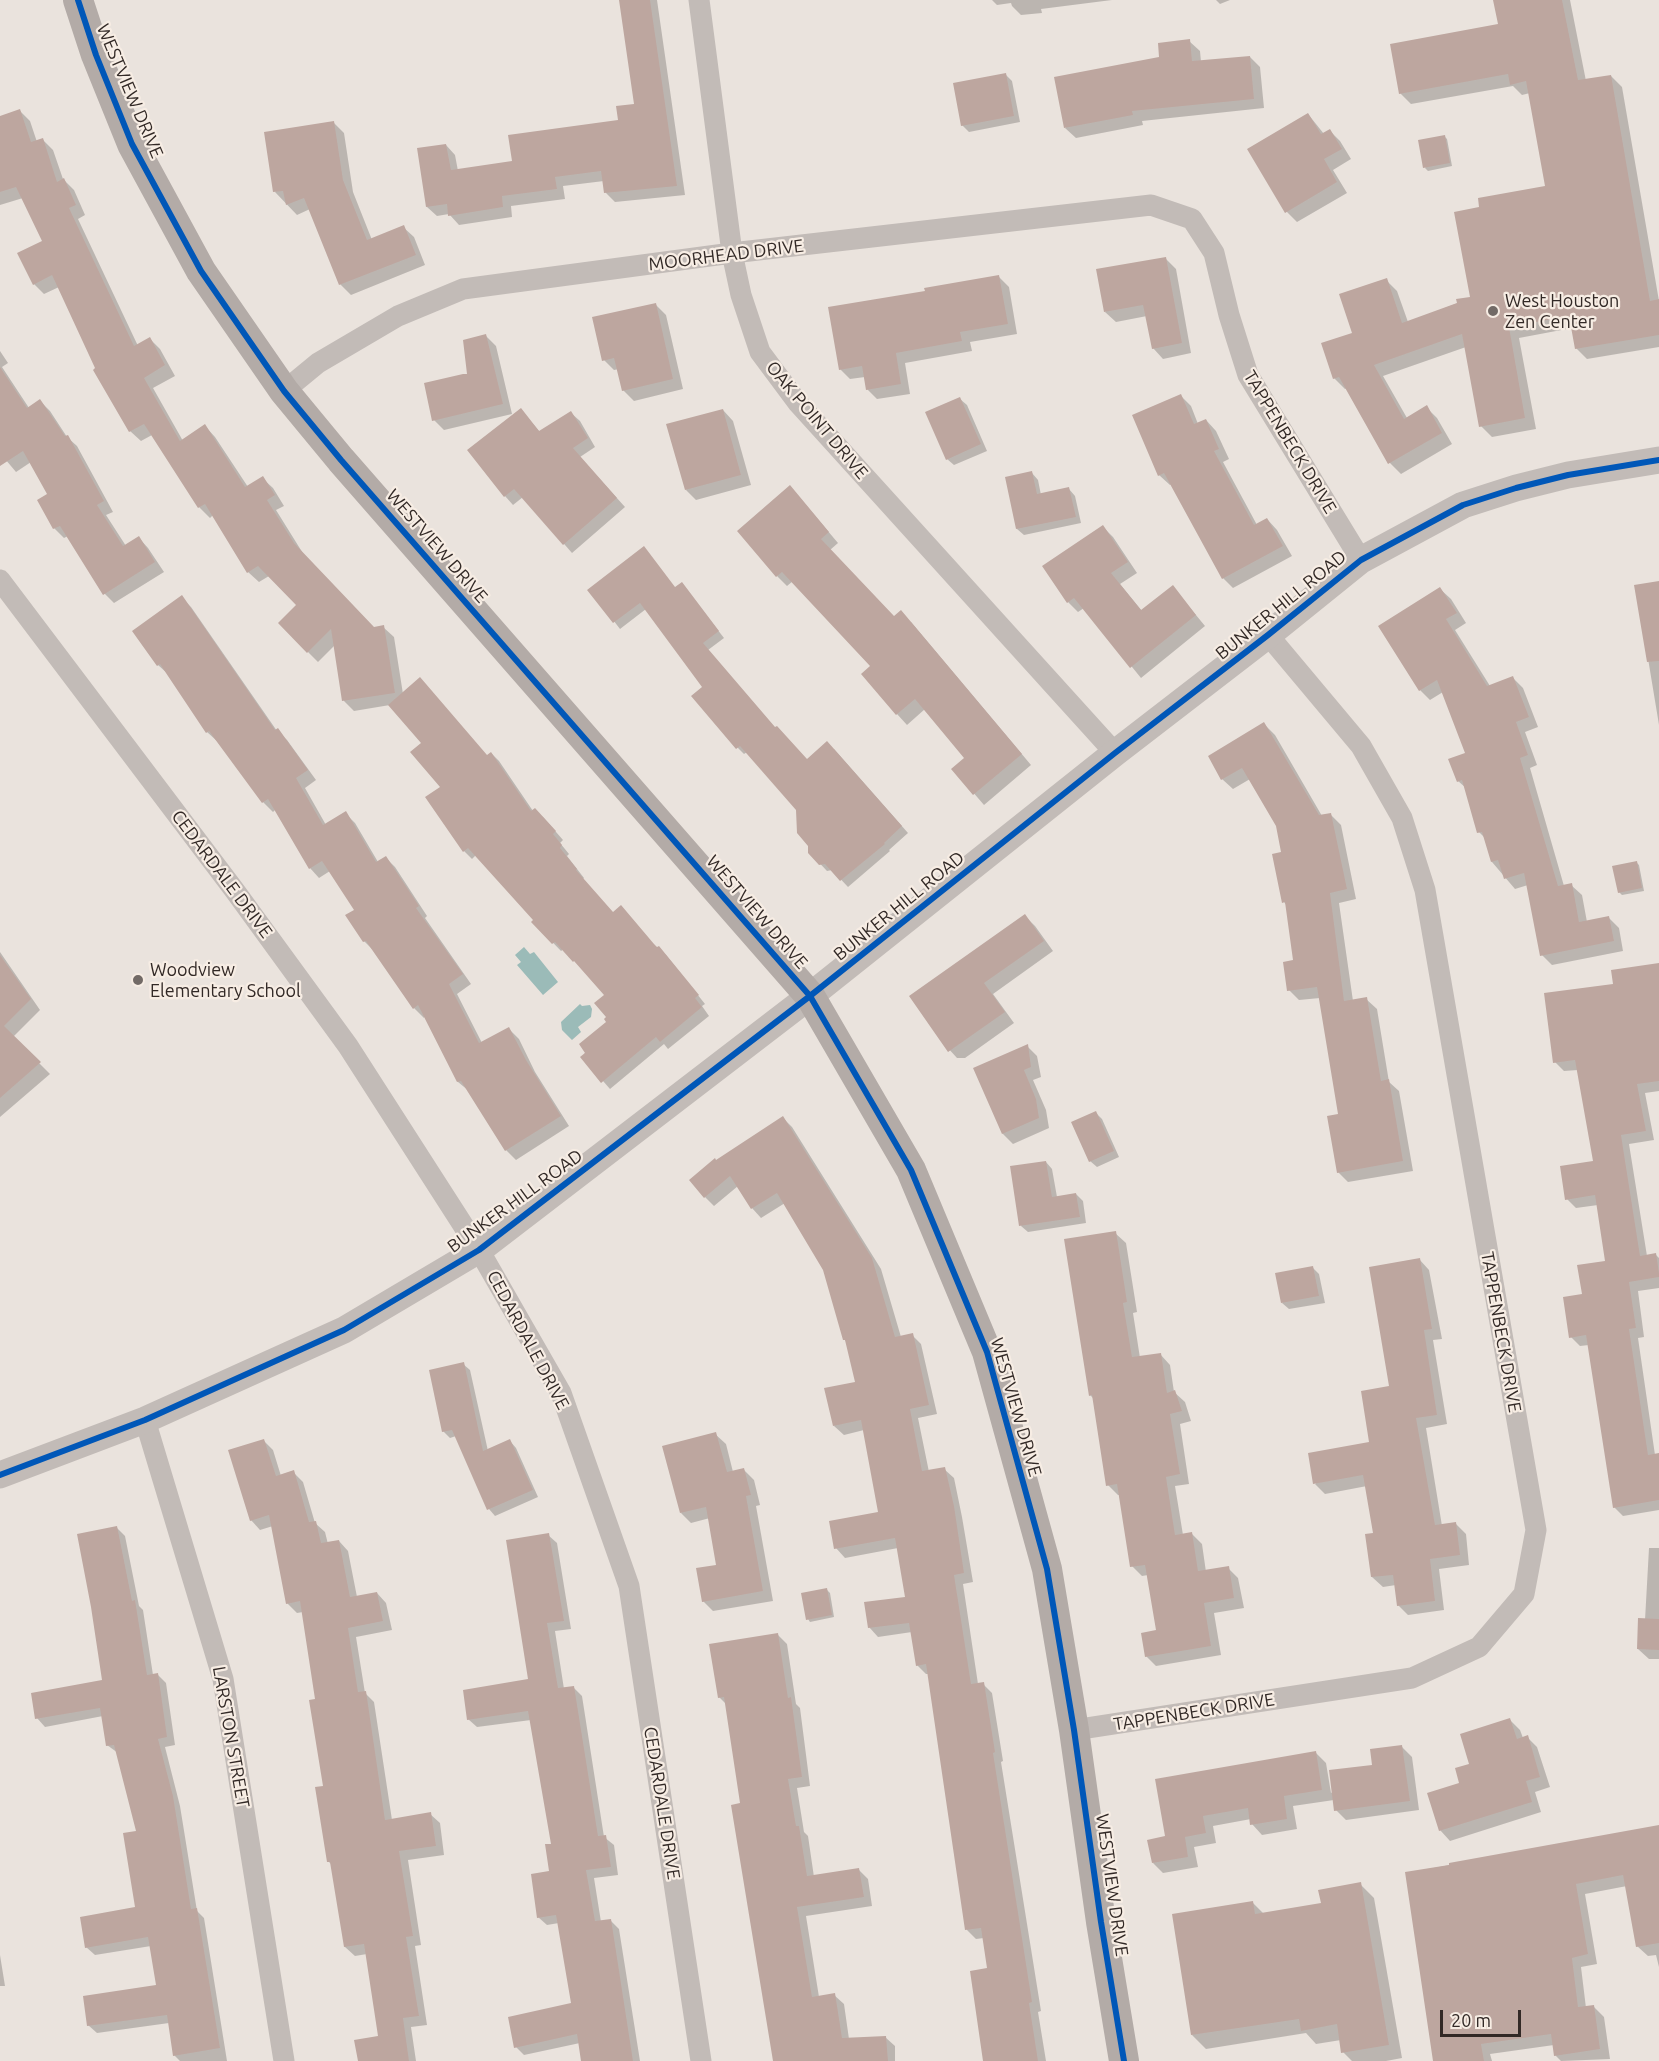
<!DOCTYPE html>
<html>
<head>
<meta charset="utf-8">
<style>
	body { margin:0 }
	#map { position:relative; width:1659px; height:2061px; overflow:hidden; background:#eae3dd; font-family:Ubuntu,sans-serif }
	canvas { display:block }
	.scale { position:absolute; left:1440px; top:2010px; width:81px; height:27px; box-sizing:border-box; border:3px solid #322926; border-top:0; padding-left:8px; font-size:18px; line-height:21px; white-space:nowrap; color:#322926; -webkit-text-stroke:4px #f7ede4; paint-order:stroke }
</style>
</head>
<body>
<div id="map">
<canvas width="1659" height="2061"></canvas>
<div class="scale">20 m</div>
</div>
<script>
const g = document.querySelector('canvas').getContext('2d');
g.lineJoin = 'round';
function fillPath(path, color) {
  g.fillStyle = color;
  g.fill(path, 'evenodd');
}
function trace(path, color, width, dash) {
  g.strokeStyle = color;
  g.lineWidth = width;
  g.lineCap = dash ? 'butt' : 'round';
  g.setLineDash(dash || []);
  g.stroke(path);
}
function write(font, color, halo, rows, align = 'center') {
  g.font = font + ' Ubuntu,sans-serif';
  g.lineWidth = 4.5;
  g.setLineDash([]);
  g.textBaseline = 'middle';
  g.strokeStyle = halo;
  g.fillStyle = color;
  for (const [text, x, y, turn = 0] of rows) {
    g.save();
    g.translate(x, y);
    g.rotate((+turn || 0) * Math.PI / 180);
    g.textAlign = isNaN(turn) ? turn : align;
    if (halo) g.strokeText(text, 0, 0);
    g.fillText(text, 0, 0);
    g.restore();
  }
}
fillPath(new Path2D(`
	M524,947l6,7 4,-2 24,30 -15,13 -26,-30 4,-3 -6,-7z
	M580,1004l2,2 8,-1 2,4 -1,8 -13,10 3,5 -9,8 -10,-10 -1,-8z`), '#9bbbb8');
fillPath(new Path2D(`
	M620,0h37l28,195 -70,7 -9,-9 -2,-12 -41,5 2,13 -54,7 1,11 -53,8 -10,-11 -12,2 -10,-9 19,-62 9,10 3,16 55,-9 107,-41 16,-16z
	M992,0h120l-71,9 1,4 -21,2 -9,-9 -1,-3 -14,2z
	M1216,0h14l-10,4z
	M1494,0h76l16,81 25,-5 11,11 37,214v46l-72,12 -11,-11 -4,-20 -53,10 17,91 -44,8 -11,-11 -15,-79 -83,29 24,42 19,-11 11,11 15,26 -51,30 -11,-11 -43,-75 -2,1 -11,-11 20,-44 32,-54 11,11 11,31 63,-24 10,-90 66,-21 -17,-94 -8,2 -9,-9 -102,18 -11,-11 99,-68z
	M1189,41l11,10 1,11 49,-5 10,10 4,41 -122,13 1,4 -67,13 -11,-10 96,-70z
	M1005,74l7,7 8,41 -51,10 -7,-7z
	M20,111l10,10 7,21 6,-2 10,10 10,29 11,11 11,25 -7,4 60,127 12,-7 10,10 15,27 -22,12 30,53 22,-15 10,11 33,50 14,-9 11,10 11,18 -8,4 28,45 70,73 9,-1 11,10 9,57 84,62 4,-3 8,8 34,50 10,6 20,23 -3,3 9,11 -2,2 17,22 -1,1 30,34 53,42 39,49 -3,2 7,10 -41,33 -4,-5 -54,45 -28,-32 26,-35 -2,-27 -42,-46 -3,2 -28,-29 3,-2 -60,-65 -4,4 -8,-8 -22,-64 -19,-44 -33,-38 -36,6 -10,-10 -9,-56 -17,17 -10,-10 -10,-47 -29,-29 -10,6 -11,-10 -35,-57 -3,3 -11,-11 -47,-72 -11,6 -11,-10 -33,-62 -38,-82 -15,7 -10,-10 10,-42 -21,-44 -23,7v-88z
	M1308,114l16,20 6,-3 10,10 11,18 -18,11 14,23 -50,29 -10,-10 -38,-62z
	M333,122l11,11 9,59 19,48 31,-13 11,10 11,28 -74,30 -11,-11 -30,-75 -13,6 -22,-23z
	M1444,136l3,3 5,27 -24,5 -3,-3z
	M1165,258l11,11 15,84 -28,6 -10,-11 -6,-32 -31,6 -11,-10z
	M999,277l10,10 8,47 -47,8 2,9 -67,12 5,31 -33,5 -10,-10 -2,-12 -15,2 -10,-10 86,-76z
	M655,304l11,11 17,74 -49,12 -11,-11 -4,-21 -5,1 -10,-10z
	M486,336l10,10 16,68 -68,16 -10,-10 35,-44z
	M0,351l8,12 -6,4 27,41 11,-7 10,10 17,26 10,9 36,66 -7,3 20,31 13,-8 9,10 16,24 -50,31 -9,-9 -37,-58 -4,2 -10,-10 -5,-33 -18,-33 -15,10 -16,-19z
	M1180,395l11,11 7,18 8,-4 10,11 13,28 -6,3 34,63 10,-6 10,11 15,26 -59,32 -10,-10 -51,-94 -2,1 -11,-10z
	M960,399l7,6 20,46 -33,14 -7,-6z
	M521,410l19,22 31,-19 9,8 15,26 -15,10 45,50 -53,46 -49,-56 -10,8 -8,-9z
	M723,410l10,11 18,64 -55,15 -10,-10z
	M1032,473l6,7 3,15 28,-6 6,7 6,27 -57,12 -7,-6z
	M800,498l38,45 -8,7 64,68 17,4 120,143 -47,40 -31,-36 13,-11 -41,-49 -18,16 -10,-11 -25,-48 -79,-85 -6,5 -10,-10z
	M1103,527l10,10 24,36 -17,11 22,27 31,-24 32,39 -64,52 -57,-70 -6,4 -10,-10z
	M1659,583v142l-23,-139z
	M682,584l42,54 -16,12 68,79 32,32 26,-12 74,84 -19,17 1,1 -42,36 -16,-17 -5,1 -17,-18v-8l-12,-35 -51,-58 -3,2 -6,-6 -45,-52 11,-9 -58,-78 -26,20 -30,-39 86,-1z
	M1440,589l11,10 15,24 -11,7 35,56 23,-8 10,10 15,39 -13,5 12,33 -7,3 34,118 7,-1 11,10 5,27 21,-5 11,11 4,23 -71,14 -10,-10 -14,-70 -13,4 -23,-27 -6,-23 -7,-7 -13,-44 -8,-7 8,-27 -23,-62 -13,8 -10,-10z
	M181,597l10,10 86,124 10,9 29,40 -11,8 21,37 19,-12 10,10 23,39 8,-4 9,9 32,49 -2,2 46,66 -14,10 25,49 27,-14 10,10 16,33 34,54 -53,34 -10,-10 -37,-59 -11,-9 -33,-66 -1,2 -10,-10 -40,-57 -10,-10 -8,-31 -26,-39 -11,7 -9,-10 -34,-59 -3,3 -10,-10 -46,-61 -10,-9 -39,-58 -10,-9z
	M1264,724l11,11 47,81 8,-2 11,11 15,74 -17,4 14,98 13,-2 11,10 12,73 10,9 14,80 -65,11 -10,-10 2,-57 -20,-117 -21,2 -10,-10 5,-28 -7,-56 -3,-4 -1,-49 -6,-28 -27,-46 -17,10 -11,-10 -12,-22z
	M1636,862l3,3 5,26 -22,4 -3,-3z
	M1025,916l10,10 18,25 -60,43 21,29 -49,35h-8l-10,-11 -36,-50z
	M0,952l40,58 -27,27 37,37 -50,43z
	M1659,965v126l-14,2 9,47 -25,4 18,112 9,-1 3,3v30l-21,3 6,46 -6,1 17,117h4v55l-36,6 -9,-9 -25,-162 -9,1 -9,-9 13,-41 23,-34 -9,-57 -22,3 -9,-9 28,-37 -17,-92 -14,1 -9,-9 60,-77z
	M1027,1046l10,10 4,21 -8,3 13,30 3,18 -36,16 -10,-10 -28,-65z
	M1096,1113l6,6 17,38 -22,10 -7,-6z
	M783,1118l9,9 89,142 20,68 11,-2 9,9 16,70 -19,4 11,54 15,-3 10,9 8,39 11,65 -10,2 15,100h5l9,9 11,68 -2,1 40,249 -3,1 8,49h-62l5,-92 -5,-31 -8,1 -9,-9 -38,-256h-3l-9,-9 -5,-33 -34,5 -9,-10 37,-29 -8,-50 -53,10 -9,-10 43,-35 -15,-83 -20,5 -10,-9 23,-43 -10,-40 -2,-3 -20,-71 -40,-66 -24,15 -9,-10 -14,-22 -24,20 -9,-9 11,-36z
	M1046,1162l6,7 5,28 19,-3 7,7 3,22 -58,9 -7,-6z
	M1115,1233l11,10 11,69 -4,1 7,45 20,-4 10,11 4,27 11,10 6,19 -11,3 9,60 -14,2 8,49 9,-1 10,10 4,28 22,-4 10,10 6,30 -30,5 7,42 -65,11 -10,-10 12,-25 -10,-56 -6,1 -10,-10 -12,-71h-2l-10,-10 -14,-86 -4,-4z
	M1419,1259l10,11 13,69 -9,1 14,84 -21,4 16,98 14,-2 10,10 3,31 -30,4 5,41 -36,5 -10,-10 -2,-20 -13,2 -11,-10 3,-43 -8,-48 -42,8 -10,-10 56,-41 20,-55z
	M1313,1268l6,6 6,29 -36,6 -7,-6z
	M463,1364l7,6 18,81 22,-10 6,7 22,49 -43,19 -6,-7 -33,-73 -6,2 -7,-7z
	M715,1434l11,10 7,28 10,-3 11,11 6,25 -4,1 17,95 -60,10 -10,-10 15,-35 -8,-48 -19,5 -10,-10z
	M263,1440l10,10 8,26 12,-4 10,10 12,41 10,9 3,12 11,-3 9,10 9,46 20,-4 9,10 6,27 -36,7 9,56 9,9 18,118 38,-6 10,9 4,32 -36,5 13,85 -6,1 12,79 -16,2 5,34h-57l21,-24 -13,-83 -12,2 -10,-9 -13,-82 -3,-3 -12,-162 -14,-88 -6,1 -10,-10 -14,-77 -13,4 -9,-10z
	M117,1528l8,8 14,70 4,4 10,65h5l8,8 9,62 -10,2 15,59 17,105 7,7 23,143h-47l-6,-6 -5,-32 -72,10 -9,-8 69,-38 -6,-41 -56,9 -9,-8 50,-38 2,-77 -20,-79 -11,-8 -4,-29 -58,11 -8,-9 66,-37z
	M548,1535l9,8 14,86 -16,2 9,58 9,-2 9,9 22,141 10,8 4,30 -24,3 7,44 9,-2 9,9 21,132h-57l-3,-18 -56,12 -8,-8 56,-42 -13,-82 -12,2 -9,-8 13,-45 1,-27 -21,-125 -54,7 -9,-8 61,-38z
	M1649,1548h10v111h-10l-11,-10 7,-29z
	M827,1590l3,3 4,24 -24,5 -2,-3z
	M778,1635l9,9 9,60 4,4 10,78 -13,2 7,44 4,4 6,41 45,-7 9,9 4,27 -66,10 13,81 15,-2 10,9 5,35 36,-2 10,9v15h-116l-52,-356 -8,-8z
	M1510,1720l10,10 3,8 4,-1 10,10 13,40 -15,5 6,20 -91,29 -10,-11 31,-65z
	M1402,1747l10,10 7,53 -73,10 -10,-10 -2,-10 -41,6 4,23 -35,6 -10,-11 -1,-5 -38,7 3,17 -22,4 4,20 -35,6 -10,-10 14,-25 -10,-58 159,-27 10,10 5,30z
	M1659,1827v140l-3,-12 -8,1 -11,-10 -10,-60 -42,8 12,70 -16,3 5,41 8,-1 10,10 6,42 -49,2 -6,-6 -1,-10 -64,9 2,7h-57l-29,-188z
	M1360,1884l14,14 28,160 -16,3h-34l-9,-9 -2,-12 -25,4 -10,-11 -100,16 -14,-14 60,-133 12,12 58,-9z
	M0,1955l5,31h-5z`), '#0003');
fillPath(new Path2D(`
	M619,0h31l27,186 -73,7 -3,-22 -46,6 2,12 -55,7 1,11 -55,9 -1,-12 -21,3 -9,-59 29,-4 5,26 61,-9 -4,-26 110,-15 -2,-14 18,-2z
	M1493,0h69l16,80 33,-5 39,226 9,-2v36l-84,14 -6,-33 -60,11 16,91 -46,9 -17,-93 -88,31 30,54 23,-14 15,28 -54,31 -49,-87 -6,2 -12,-36 31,-10 -13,-39 48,-16 15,45 55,-20 -1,-4 14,-2 -16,-85 25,-5 -1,-9 67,-12 -19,-105 -16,4 -2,-11 -109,20 -9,-50 108,-20z
	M1190,39l2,22 58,-5 4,43 -122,12 1,4 -69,13 -10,-51 105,-20 -1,-14z
	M1006,73l8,43 -53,10 -8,-43z
	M20,109l11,33 12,-4 14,44 7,-4 12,27 -7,3 65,138 16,-9 15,28 -21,13 36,63 25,-17 40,63 18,-11 12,19 -8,5 27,43 80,84 10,-2 11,68 -53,8 -11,-72 -24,24 -29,-30 18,-18 -38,-39 -11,7 -42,-69 -7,4 -54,-84 -15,8 -36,-62 2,-2 -43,-93 -19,10 -16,-32 25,-12 -26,-54 -16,5v-76z
	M1308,113l13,21 9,-5 12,20 -18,10 13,23 -52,31 -38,-64z
	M334,121l9,59 24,60 37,-15 12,30 -77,30 -35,-87 -18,7 -3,-14 -10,1 -9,-60z
	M1445,135l5,28 -27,5 -5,-28z
	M1166,257l16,86 -30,6 -9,-44 -39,7 -8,-43z
	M999,275l9,49 -48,8 2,9 -66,12 5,31 -35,6 -4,-24 -23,4 -11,-63 97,-16 -1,-3z
	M656,303l17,76 -51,12 -8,-33 -12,3 -10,-44z
	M486,334l17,70 -71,17 -8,-38 39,-9h4l-4,-34z
	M0,367l27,41 13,-9 25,37 3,-1 36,66 -7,4 26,41 16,-10 16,26 -52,33 -43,-69 -7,3 -16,-29 10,-6 -24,-43 -23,15z
	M1181,394l13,30 12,-5 13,30 -5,2 40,74 13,-7 16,28 -61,33 -58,-106 -6,3 -26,-61z
	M960,397l21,47 -35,16 -21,-48z
	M521,408l18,23 32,-20 17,27 -15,10 44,50 -54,47 -49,-56 -10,8 -37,-47z
	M723,409l18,66 -56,15 -19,-66z
	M1032,471l5,23 32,-7 7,30 -60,12 -11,-52z
	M790,485l39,47 -8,7 73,77 7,-6 121,144 -49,41 -22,-26 13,-11 -49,-59 -19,16 -35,-41 9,-8 -88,-94 -6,5 -39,-46z
	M1103,525l25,37 -17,11 30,37 32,-25 23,30 -66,53 -56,-70 -7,5 -25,-37z
	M644,546l31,41 7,-5 37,49 -16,12 72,84 2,-1 30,33 20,-18 75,85 -18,17 1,1 -45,37 -15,-17 -6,1 -11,-12v-7l-11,-13 -1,-23 -56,-64 -4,3 -45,-53 11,-9 -62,-84 -27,20 -26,-33z
	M1659,581v80l-12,1 -13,-77z
	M1440,587l17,26 -11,6 41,67 26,-10 16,41 -13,5 12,33 -8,3 38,128 14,-3 7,39 30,-6 5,25 -74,15 -16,-83 -20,6 -6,-19 -7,2 -9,-30 -5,1 -15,-53 -5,2 -9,-23 17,-6 -28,-73 -18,11 -41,-65z
	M182,595l93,135 3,-2 30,42 -12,8 27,47 23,-14 30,51 10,-6 33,50 -3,2 47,66 -14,10 30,59 30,-16 17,33 35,56 -56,35 -44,-70 -4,1 -39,-77 -5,4 -47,-68 -3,1 -18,-27 9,-5 -32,-49 -13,8 -41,-70 -6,4 -53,-72 -3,2 -46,-69 -3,2 -25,-35z
	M420,677l67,78 4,-3 40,59 4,-3 21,23 -3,3 9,11 -2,3 17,21 -1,1 37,42 8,-7 33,39 3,3 2,-1 40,49 -4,3 7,9 -42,35 -4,-5 -55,46 -21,-26 5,-4 -6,-9 27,-22 -2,-3 2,-2 -12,-14 10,-8 -30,-34 -1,1 -18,-20 -3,2 -21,-22 2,-2 -65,-72 -5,4 -38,-55 15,-10 -30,-35 11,-9 -33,-38z
	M1264,722l55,93 12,-2 16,76 -17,4 14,108 23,-4 14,84 8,-2 14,82 -66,12 -10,-57 11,-2 -21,-127 -30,4 -4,-29 10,-2 -8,-58 -3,1 -10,-49 9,-2 -5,-26 -34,-58 -21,12 -13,-24z
	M1637,861l5,27 -24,5 -6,-27z
	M1025,914l19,27 -60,42 21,29 -57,40 -39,-56z
	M0,955l31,44 -27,27 37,36 -41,36z
	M1659,963v118l-22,3 9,47 -25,4 19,121 16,-3 3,20v4l-30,5 7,46 -7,1 19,126 11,-2v47l-46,8 -27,-173 -17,3 -6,-41 19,-3 -5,-29 28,-4 -10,-66 -30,5 -5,-34 33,-5 -18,-101 -22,3 -9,-70 69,-9 -2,-14z
	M1028,1044l3,23 -7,3 12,29 3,19 -37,16 -29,-66z
	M1096,1111l18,40 -25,11 -18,-40z
	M783,1116l89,142 23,79 18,-4 16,72 -19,4 12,62 23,-4 9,39 10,67 -10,2 17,109 13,-2 11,70 -2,1 39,249 -3,1 9,58h-55l-13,-90 17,-3 -6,-40 -16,2 -39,-266 -10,2 -7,-43 -41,5 -4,-26 41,-5 -10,-59 -61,11 -5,-28 49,-9 -17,-92 -28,6 -9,-38 31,-6 -10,-42h-2l-20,-70 -46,-77 -26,16 -21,-33 -26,22 -15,-18 26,-22 1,2z
	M1046,1161l6,36 24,-4 4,24 -61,9 -9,-60z
	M1116,1231l11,71 -4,1 9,54 29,-4 6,40 8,-3 7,21 -12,3 10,60 -14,3 9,58 17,-3 6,39 31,-5 5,32 -30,5 7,43 -66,11 -4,-24 15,-3 -11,-65 -15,2 -13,-83 -11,2 -14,-91 -3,1 -25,-157z
	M1420,1258l12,71 -8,1 13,85 -21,3 19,107 21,-3 4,33 -30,4 5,42 -38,5 -4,-31 -22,2 -6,-43 8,-1 -10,-58 -50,9 -5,-31 61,-11 -8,-51 28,-5 -20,-119z
	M1313,1266l6,30 -38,7 -6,-30z
	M464,1362l19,89 27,-12 23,51 -46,20 -35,-80 -10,2 -13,-62z
	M716,1432l11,40 17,-4 7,27 -5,1 17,95 -61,11 -6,-34 20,-3 -10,-58 -26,6 -18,-67z
	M264,1439l12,37 18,-6 15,52 7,-1 5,22 18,-3 11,57 27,-5 6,29 -35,7 10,64 8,-1 19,129 46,-8 5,34 -37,5 14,85 -7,1 13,79 -16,2 6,43h-51l-4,-21 24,-4 -14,-92 -20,3 -14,-85h-3l-12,-75 8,-1 -14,-86 6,-1 -15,-98 -14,3 -17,-89 -19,6 -22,-71z
	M117,1526l15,75 3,-1 12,75 11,-2 9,64 -9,2 15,57 18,113 6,-1 23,140 -47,8 -6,-41 -80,11 -4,-30 73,-11 -8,-48 -63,11 -5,-31 55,-10 -12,-74 13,-2 -22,-86 -8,1 -6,-38 -65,11 -4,-26 71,-13 -11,-73 -14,-73z
	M549,1533l15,88 -17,2 11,65 16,-2 24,150 8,-1 5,32 -25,3 9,51 16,-2 22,142h-52l-4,-27 -63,14 -6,-31 63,-14 -15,-88 -19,3 -6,-44 18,-3 -4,-27h6l-23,-133 -61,9 -4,-30 65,-11 -22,-139z
	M827,1588l5,27 -26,5 -5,-27z
	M1638,1618l21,1v31l-22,-1z
	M778,1633l10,65 3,-1 11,80 -14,2 8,47h3l8,50 52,-8 5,29 -67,10 15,90 23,-4 7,45 44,-2 2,25h-115l-42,-256 9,-2 -16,-106 -6,1 -9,-54z
	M1510,1718l7,21 11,-4 12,42 -14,4 6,21 -93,29 -12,-38 32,-10 -4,-15 14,-4 -9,-30z
	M1402,1745l8,56 -76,10 -5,-41 43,-5 -2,-16z
	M1316,1751l6,39 -38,6 3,23 -37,6 -2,-17 -45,8 3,17 -21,4 3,20 -36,6 -5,-23 18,-4 -10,-57z
	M1659,1825v118l-23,4 -13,-72 -47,9 12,70 -16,4 6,49 16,-2 6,44 -46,7 -3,-22 -70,10 3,17h-51l-28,-189 44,-7v-2z
	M1361,1882l28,163 -48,8 -4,-29 -36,7 -2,-12 -108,16 -19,-121 81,-13 2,13 66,-11 -3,-13z`), '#bda69f');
trace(new Path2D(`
	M699,0l33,253 9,42 19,57 38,51 317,350
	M284,391l34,-28 80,-47 65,-27 269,-36 419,-48 41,14 22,34 15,62 19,60 113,185
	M0,580l235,311 113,155 131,204 82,143 68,193 72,475
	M145,1420l78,259 61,382
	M1074,1730l338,-52 67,-31 45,-53 12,-64 -111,-640 -23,-72 -41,-72 -93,-111`), '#c2bbb7', 21);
trace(new Path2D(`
	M0,1475l145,-55 199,-90 135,-80 331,-254 305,-243 153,-118 93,-75 102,-55 53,-17 52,-13 91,-15`), '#c2bbb7', 27);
trace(new Path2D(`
	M78,0l18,55 36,89 69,127 83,120 57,69 469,536 101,174 76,182 60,217 27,161 27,192 23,139`), '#b3aba7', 30);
trace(new Path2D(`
	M78,0l18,55 36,89 69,127 83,120 57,69 469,536 101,174 76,182 60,217 27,161 27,192 23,139
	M0,1475l145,-55 199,-90 135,-80 331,-254 305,-243 153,-118 93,-75 102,-55 53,-17 52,-13 91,-15`), '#0057b8', 6);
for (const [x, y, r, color] of [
	[1493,311,6,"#726a66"],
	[138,980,6,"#726a66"]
]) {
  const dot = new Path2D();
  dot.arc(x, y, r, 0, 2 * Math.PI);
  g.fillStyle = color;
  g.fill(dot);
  trace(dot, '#f7ede4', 2);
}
write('18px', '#322926', '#f7ede4', [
	["WESTVIEW DRIVE",130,91,67],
	["MOORHEAD DRIVE",726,255,-7],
	["OAK POINT DRIVE",817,420,50],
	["TAPPENBECK DRIVE",1290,442,59],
	["WESTVIEW DRIVE",437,546,49],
	["BUNKER HILL ROAD",1281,605,-39],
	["CEDARDALE DRIVE",222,874,53],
	["BUNKER HILL ROAD",899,906,-39],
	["WESTVIEW DRIVE",757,912,49],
	["BUNKER HILL ROAD",515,1201,-36],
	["TAPPENBECK DRIVE",1501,1332,80],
	["CEDARDALE DRIVE",528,1340,62],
	["WESTVIEW DRIVE",1016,1407,74],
	["TAPPENBECK DRIVE",1194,1712,-9],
	["LARSTON STREET",231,1737,80],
	["CEDARDALE DRIVE",662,1803,81],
	["WESTVIEW DRIVE",1112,1885,82]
]);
write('18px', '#322926', '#f7ede4', [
	["West Houston",1505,301],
	["Zen Center",1505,322],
	["Woodview",150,970],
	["Elementary School",150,991]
], 'left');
</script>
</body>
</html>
